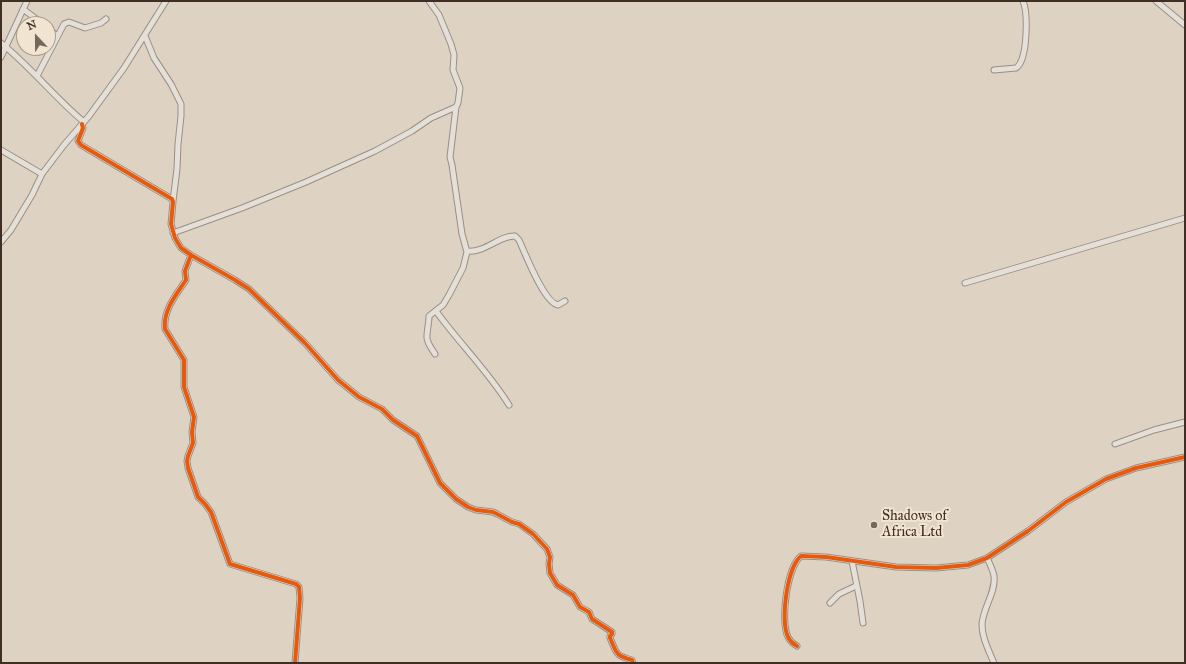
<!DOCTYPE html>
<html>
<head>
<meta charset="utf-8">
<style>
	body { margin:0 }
	#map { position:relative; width:1186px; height:664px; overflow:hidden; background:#ded3c3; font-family:"IM FELL Great Primer",serif }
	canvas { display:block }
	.frame { position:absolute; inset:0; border:2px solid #402d23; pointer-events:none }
	.north { position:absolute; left:16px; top:16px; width:40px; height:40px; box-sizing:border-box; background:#f1e4d0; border:1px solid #aa9b8b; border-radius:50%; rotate:338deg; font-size:11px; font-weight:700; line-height:16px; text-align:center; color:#402d23 }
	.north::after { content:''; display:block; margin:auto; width:14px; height:18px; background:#77675b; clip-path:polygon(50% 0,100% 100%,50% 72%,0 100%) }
</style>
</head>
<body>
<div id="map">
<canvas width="1186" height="664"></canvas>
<div class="frame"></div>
<div class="north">N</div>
</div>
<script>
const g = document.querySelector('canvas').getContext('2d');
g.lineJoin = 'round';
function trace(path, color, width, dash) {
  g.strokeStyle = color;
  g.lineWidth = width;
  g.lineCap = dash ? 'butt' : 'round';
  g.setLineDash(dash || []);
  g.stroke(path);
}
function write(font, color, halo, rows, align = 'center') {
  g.font = font + ' "IM FELL Great Primer",serif';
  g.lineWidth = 4;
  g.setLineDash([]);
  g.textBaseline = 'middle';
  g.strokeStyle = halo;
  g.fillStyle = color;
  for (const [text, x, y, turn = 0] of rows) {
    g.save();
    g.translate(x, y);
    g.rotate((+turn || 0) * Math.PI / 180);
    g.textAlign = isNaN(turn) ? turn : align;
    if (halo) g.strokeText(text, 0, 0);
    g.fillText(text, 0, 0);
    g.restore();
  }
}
const minor = new Path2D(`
	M429,1l10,14 12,29 3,11 -1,15 7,18 -2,15 -2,4 -6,50 2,8 10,69 5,18 -4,16 -14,27 -6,10 -14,11c0,7 -2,14 -2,20 -1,6 5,13 8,18
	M1156,1l29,24
	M23,9l20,15
	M48,28l9,8
	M145,36l9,22 17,26 10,20v12l-3,28 -1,25 -4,32
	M1,43c30,24 54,55 83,79
	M1,57l26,-56
	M994,70l22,-2c12,-8 12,-55 7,-67
	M37,76l27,-52 5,-2 16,6 16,-5 5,-4
	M82,124l1,4 -5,13 3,4 91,54 1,3 -2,22 4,14 6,10 10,7 44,25 14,9 56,54 33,37 21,17 23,12 11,11 24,16 23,47 16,16 12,8 8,3 17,2 4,2 15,8 7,2 14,10 14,15 3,8 -1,7 1,9 7,12 16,10 7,12 9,5 3,7 20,13v2l-2,2v2c7,15 4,17 22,22l1,3
	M1,150l41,24
	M173,233l69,-25 64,-26 69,-31 37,-20 19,-13 25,-11
	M1,242l10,-12 21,-35 10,-21 22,-29 25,-29 35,-48 42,-67
	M467,251c18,2 33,-16 48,-15l4,4c6,13 25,63 39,65l7,-4
	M191,255l-6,16 1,9c-10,15 -23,30 -21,49l19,31v27l10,30 -2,15 1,11 -5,13 -1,5 1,7 10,29 7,7 6,8 19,52 66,20 3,3 1,11 -5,65
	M965,283l220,-65
	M436,311c23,32 52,60 73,94
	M1115,444l39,-14 31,-8
	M987,558c3,6 6,12 7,18 2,16 -11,32 -12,48 0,14 7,27 12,39
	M852,561l8,40 3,22
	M830,603l9,-9 17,-8
	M797,646c-4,-2 -7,-5 -9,-9 -8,-16 -1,-70 13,-81l25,1 70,10 40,1 32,-3 19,-7 41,-27 38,-29 40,-23 30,-11 49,-11`);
trace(minor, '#988f85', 7);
trace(minor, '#e5e0d7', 5);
trace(new Path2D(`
	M82,124l1,4 -5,13 3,4 91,54 1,3 -2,22 4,14 6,10 10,7 44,25 14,9 56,54 33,37 21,17 23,12 11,11 24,16 23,47 16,16 12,8 8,3 17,2 4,2 15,8 7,2 14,10 14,15 3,8 -1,7 1,9 7,12 16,10 7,12 9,5 3,7 20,13v2l-2,2v2c7,15 4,17 22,22l1,3
	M191,255l-6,16 1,9c-10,15 -23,30 -21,49l19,31v27l10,30 -2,15 1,11 -5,13 -1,5 1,7 10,29 7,7 6,8 19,52 66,20 3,3 1,11 -5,65
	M797,646c-4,-2 -7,-5 -9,-9 -8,-16 -1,-70 13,-81l25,1 70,10 40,1 32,-3 19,-7 41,-27 38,-29 40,-23 30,-11 49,-11`), '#e8590c', 4);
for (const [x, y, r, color] of [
	[874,525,4,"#77675b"]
]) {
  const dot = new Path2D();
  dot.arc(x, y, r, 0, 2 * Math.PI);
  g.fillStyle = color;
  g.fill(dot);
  trace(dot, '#f1e4d0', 1.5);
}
write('14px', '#402d23', '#f1e4d0', [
	["Shadows of",882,517],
	["Africa Ltd",882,533]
], 'left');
</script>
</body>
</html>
